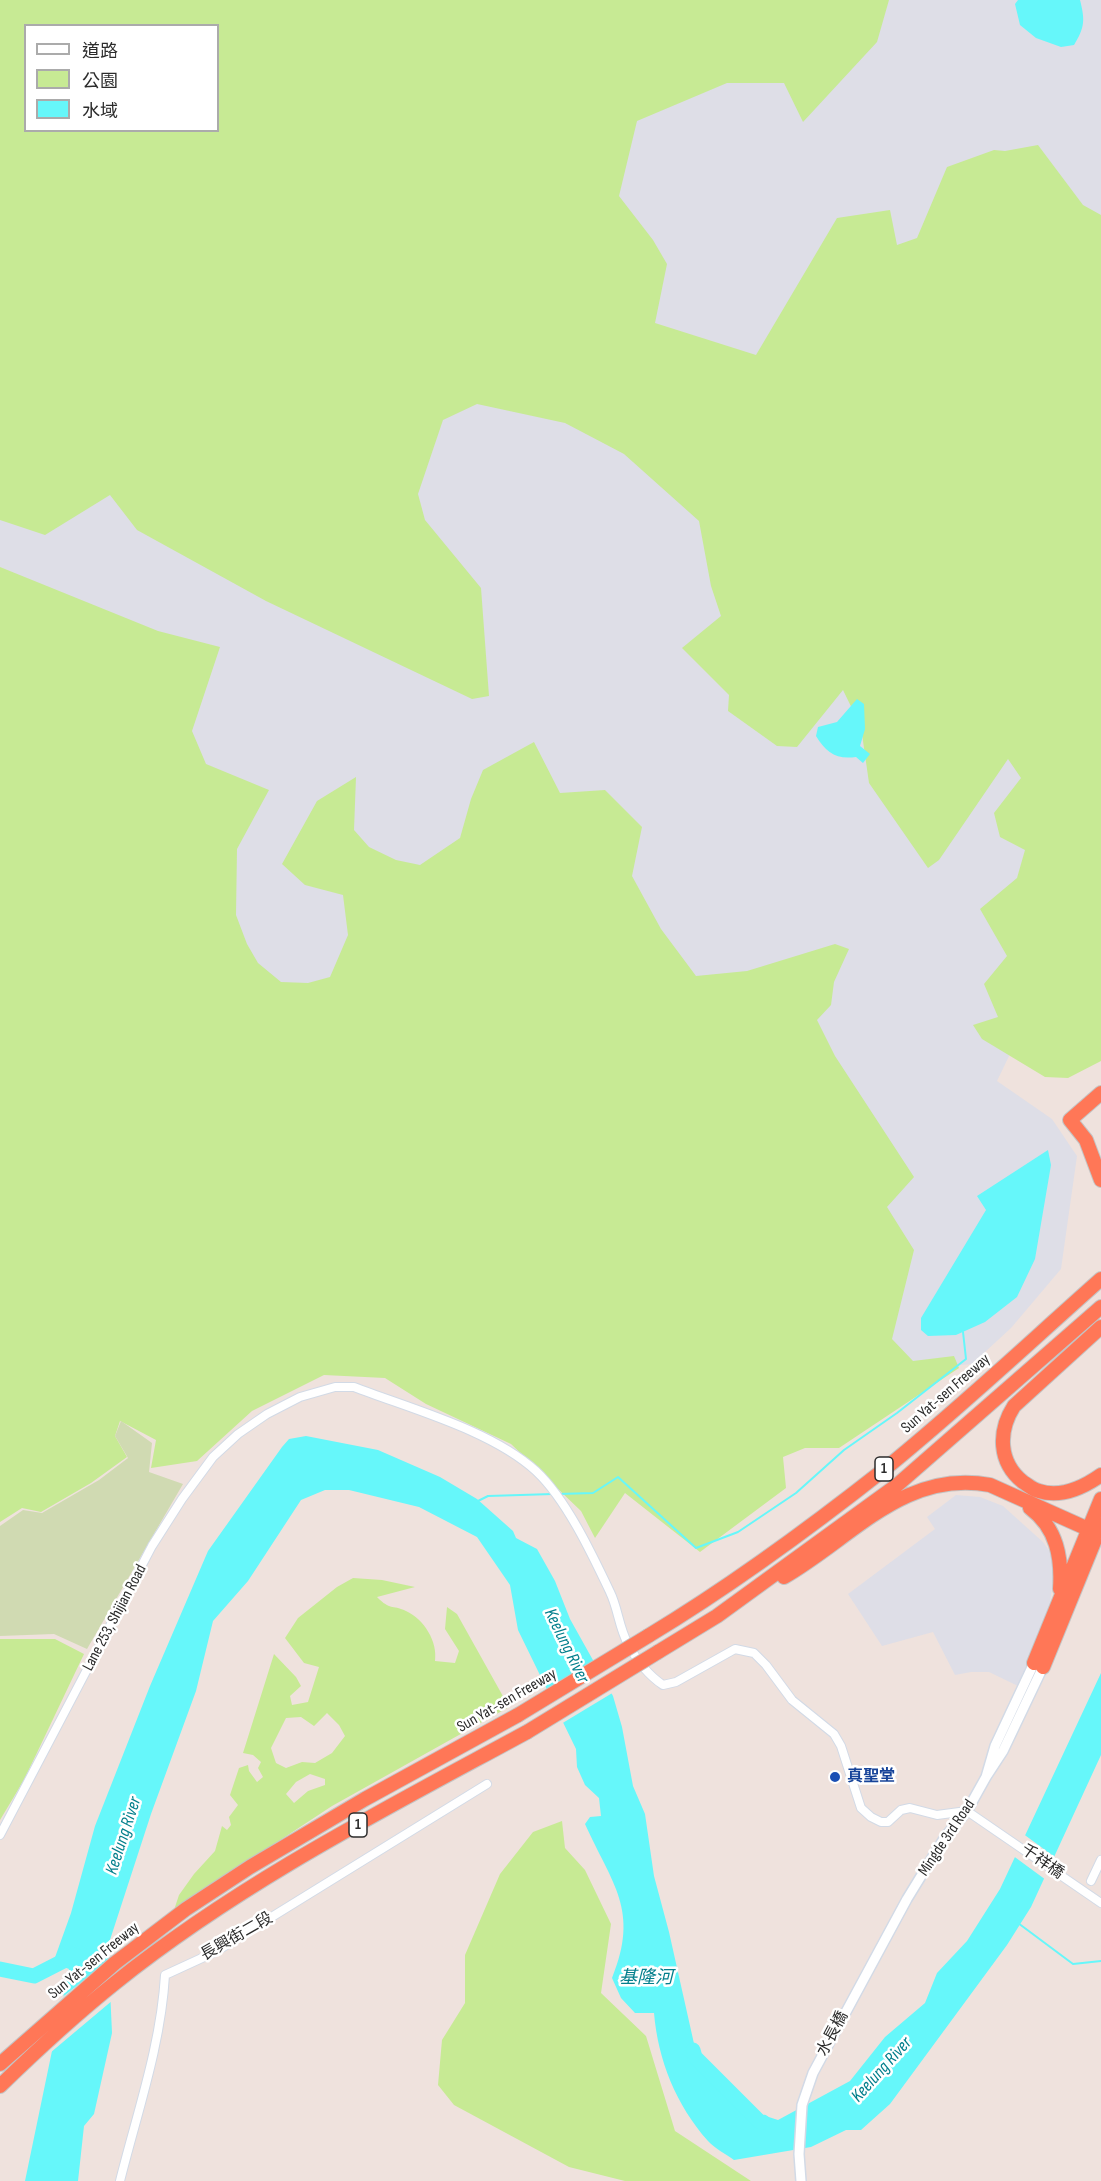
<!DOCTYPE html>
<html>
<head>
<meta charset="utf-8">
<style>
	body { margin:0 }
	#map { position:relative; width:1101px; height:2181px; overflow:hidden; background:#efe2dd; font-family:"Sofia Sans Condensed","Noto Sans TC",sans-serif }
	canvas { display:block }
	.legend { position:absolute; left:24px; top:24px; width:195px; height:108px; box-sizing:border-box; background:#fff; border:2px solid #ababab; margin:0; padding:8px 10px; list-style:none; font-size:18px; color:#2c2c2c }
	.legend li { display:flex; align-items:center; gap:12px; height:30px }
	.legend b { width:30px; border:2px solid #ababab }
</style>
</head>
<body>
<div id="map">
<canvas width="1101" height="2181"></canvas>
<ul class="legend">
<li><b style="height:8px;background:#fff"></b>道路</li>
<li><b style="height:16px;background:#c7ea94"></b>公園</li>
<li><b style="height:16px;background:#66f7fa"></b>水域</li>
</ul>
</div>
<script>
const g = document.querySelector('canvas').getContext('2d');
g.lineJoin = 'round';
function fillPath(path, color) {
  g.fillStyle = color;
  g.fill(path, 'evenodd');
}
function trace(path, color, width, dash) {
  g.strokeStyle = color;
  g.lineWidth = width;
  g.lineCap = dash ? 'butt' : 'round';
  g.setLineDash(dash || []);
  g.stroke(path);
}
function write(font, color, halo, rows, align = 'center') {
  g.font = font + ' "Sofia Sans Condensed","Noto Sans TC",sans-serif';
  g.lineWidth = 5;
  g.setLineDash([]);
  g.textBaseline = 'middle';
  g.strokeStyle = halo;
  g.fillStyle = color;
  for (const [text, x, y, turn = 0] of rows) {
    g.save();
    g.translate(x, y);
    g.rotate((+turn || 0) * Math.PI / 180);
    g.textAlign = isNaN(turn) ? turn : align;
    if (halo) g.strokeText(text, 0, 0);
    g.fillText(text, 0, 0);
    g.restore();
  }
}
fillPath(new Path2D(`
	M746,0h355v940l-41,10 -63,131 55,38 25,37 -16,113 -50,59 -39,36 -207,19 -537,-370 -228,-110v-436l631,-431z
	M956,1495l24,2 23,9 40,36 9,13 2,15 -5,42 -31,74 -29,-14h-18l-16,3 -22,-43 -51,14 -34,-52 87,-65 -8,-12z`), '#dedee7');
fillPath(new Path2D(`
	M0,0h889l-12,42 -74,80 -19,-39h-57l-90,38 -18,75 34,44 14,24 -12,59 101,32 81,-137 53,-8 7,35 20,-7 30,-71 47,-17 11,1 33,-6 45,60 18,10v846l-33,17 -23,-1 -63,-38 -9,-14 25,-8 -14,-33 23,-28 -27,-47 37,-31 8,-28 -25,-13 -6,-24 27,-35 -13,-19 -69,101 -11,8 -59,-85 -8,-56 -18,-37 -46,57 -20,-1 -49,-35 1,-16 -47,-47 39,-32 -10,-30 -12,-65 -75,-67 -59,-31 -88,-19 -34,16 -25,74 7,26 56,68 8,108 -17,3 -206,-98 -129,-71 -27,-35 -65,40 -45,-15zM26,26h192v104h-192z
	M0,567l158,64 62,16 -28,84 14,33 63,26 -32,59 -1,66 11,29 11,19 23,19 27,1 22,-6 18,-42 -5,-40 -38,-10 -23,-21 35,-63 39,-24 -2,53 15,17 27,13 24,5 40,-27 11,-39 12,-29 51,-28 26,51 45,-3 37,37 -10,49 29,53 35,47 51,-5 88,-27 14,5 -15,33 -3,23 -14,15 18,36 79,121 -27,30 27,43 -22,89 21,22 41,-5 5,12 -120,80h-34l-22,9 3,31 -86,64 -75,-59 -30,45 -14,-27 -70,-67 -85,-40 -41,-26 -61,-3 -72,36 -55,50 -46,7 5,-28 -36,-19 -5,15 12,21 -36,26 -50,29 -19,-4 -22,14z
	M353,1578l29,2 33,7 -38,10c14,14 14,7 29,14 18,8 32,31 29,50l20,2 4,-12 -14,-22 2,-22 10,7 52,93 -177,99 -158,104 5,-15 15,-21 21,-23 7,-25 5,4 4,-5 -2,-8 9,-12 -8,-10 9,-27 9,-3 1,6 8,11 6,-5 -5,-9 3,-6 -8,-7 -10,-2 31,-99 22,23 5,9 -11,10 2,9 16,-3 11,-35 -15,-4 -19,-25 13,-20 39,-31zM327,1713l12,12 6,11 -13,17 -17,10 -13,-1 -16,6 -10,-5 -5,-15 15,-30 15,-1 13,9zM310,1774l15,5v6l-17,6 -14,12 -8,-9 10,-12z
	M0,1639h55l29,15 -60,126 -24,40z
	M562,1821l3,27 20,22 26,54 -10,69 45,43 29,95 76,50h-126l-56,-14 -115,-62 -16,-20 4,-45 23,-37v-48l35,-81 33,-42z`), '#c7ea94');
fillPath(new Path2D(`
	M121,1421l31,22 -3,29 34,12 -96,165 -33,-15 -54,2v-110l23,-16 19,3 57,-33 29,-22 -13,-22z`), '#d0dab2');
fillPath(new Path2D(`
	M1018,0h62c5,20 5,27 -6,45l-13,2 -25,-9 -16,-13 -5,-21z
	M857,699l7,5 1,25 -5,17 10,8 -7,9 -7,-6c-20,3 -30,-5 -40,-21l2,-9 19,-5z
	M1048,1150l3,15 -16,94 -18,38 -32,25 -29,13 -28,1 -7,-6v-12l65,-108 -9,-14z
	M306,1436l72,14 62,27 37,22 36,32 3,7 21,11 18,32 15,38 43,77 9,31 11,59 12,28 9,62 15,56 28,125 41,50 40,13 72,-39 35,-44 40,-34 12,-30 30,-32 33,-52 101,-216v82l-70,152 -24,38 -117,159 -29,26h-15l-35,17 -77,13c-8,-6 -20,-12 -26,-19 -32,-36 -50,-81 -54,-128h-19l-14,-15 -9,-20c28,-68 0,-94 -27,-154l5,-7 11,-1 -2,-18 -14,-13 -8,-18 -1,-18 -58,-119 -8,-45 -33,-48 -58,-30 -70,-17h-24l-24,10 -53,81 -35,40 -17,70 -45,123 -43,132 4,87 -18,81 -10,12 -6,55h-53l44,-212 -16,-6 18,-50 24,-87 55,-140 58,-135 74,-104 7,-8z`), '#66f7fa');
fillPath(new Path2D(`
	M597,1662l17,30 -53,32 -15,-31z
	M1022,1833l34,25 -10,22 -34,-25z
	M112,1958l1,42 -63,53 10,-54z`), '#efe2dd');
trace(new Path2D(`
	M558,1494l35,-1 25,-16 78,71 42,-16 58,-39 48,-43 53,-37 69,-54 -3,-27
	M478,1501l10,-5 65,-2
	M1018,1923l55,41 28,-3`), '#66f7fa', 2);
trace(new Path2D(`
	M0,1969l34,7 41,-21
	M693,2050l2,7 65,65h3`), '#66f7fa', 15);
const minor = new Path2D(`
	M0,1835l152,-289 30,-47 31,-42 25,-23 29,-20 33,-17 35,-10h19c57,22 137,43 182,84 30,28 56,83 74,121 8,16 9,36 18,52 8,15 20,31 35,41l13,-3 59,-33 19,4 12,12 26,35 42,34 7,12 20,62 10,9 10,5h7l13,-12 9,-2 27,7 30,-4 134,92
	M1091,1881l10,-21
	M120,2181c17,-68 41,-136 45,-206l50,-23 272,-168`);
const tertiary = new Path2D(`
	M801,2181l-2,-27 3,-49 11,-32 94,-174 38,-62 22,-26 19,-34 17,-26 40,-84 -9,-4 -39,83 -9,31`);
const motorway = new Path2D(`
	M1101,1093l-31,27 16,20 15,40
	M1101,1327l-87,79c-16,25 -16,56 9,76 5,3 10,8 16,9 22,7 45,-4 62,-16
	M1030,1508c27,20 32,50 30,81
	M784,1577c68,-39 120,-108 206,-92l107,48
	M648,1636c83,-50 162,-108 238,-168 74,-60 144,-126 215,-189
	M658,1652l59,-36 179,-130 205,-179
	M1034,1663l67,-164
	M1043,1667l58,-142
	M0,2064l115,-101 71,-54 64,-42 115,-68 153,-84
	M0,2086c37,-36 75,-71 115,-103 126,-101 272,-175 412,-251`);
trace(minor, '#d2dae6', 10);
trace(tertiary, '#d2dae6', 12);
trace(motorway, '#c4c4c4', 16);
trace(minor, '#fff', 8);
trace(tertiary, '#fff', 9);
trace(motorway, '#ff7757', 14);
const motorwayBridge = new Path2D(`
	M518,1715l130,-79
	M527,1732l131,-80`);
trace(motorwayBridge, '#c4c4c4', 16, []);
trace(motorwayBridge, '#ff7757', 14);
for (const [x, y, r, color] of [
	[835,1777,6,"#1a4fb4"]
]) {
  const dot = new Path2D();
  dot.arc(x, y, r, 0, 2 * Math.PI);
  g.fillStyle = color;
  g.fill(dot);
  trace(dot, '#fff', 2);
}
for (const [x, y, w] of [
	[884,1469,18],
	[358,1825,18]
]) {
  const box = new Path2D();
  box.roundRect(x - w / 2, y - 12, w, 24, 4.5);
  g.fillStyle = '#fff';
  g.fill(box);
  trace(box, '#2c2c2c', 1.5);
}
write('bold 15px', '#2c2c2c', null, [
	["1",884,1469],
	["1",358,1825]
]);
write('16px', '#2c2c2c', '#fff', [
	["Sun Yat-sen Freeway",946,1394,-41],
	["Lane 253, Shijian Road",115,1618,-62],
	["Sun Yat-sen Freeway",507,1701,-30],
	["Mingde 3rd Road",947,1838,-56],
	["千祥橋",1042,1862,35],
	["長興街二段",237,1937,-30],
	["Sun Yat-sen Freeway",94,1961,-39],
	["水長橋",833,2034,-62]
]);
write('bold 16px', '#164399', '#fff', [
	["真聖堂",847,1777]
], 'left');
write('italic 18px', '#037f8c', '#fff', [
	["Keelung River",566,1646,64],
	["Keelung River",124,1836,-72],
	["基隆河",646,1978],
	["Keelung River",882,2070,-48]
]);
</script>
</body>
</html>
